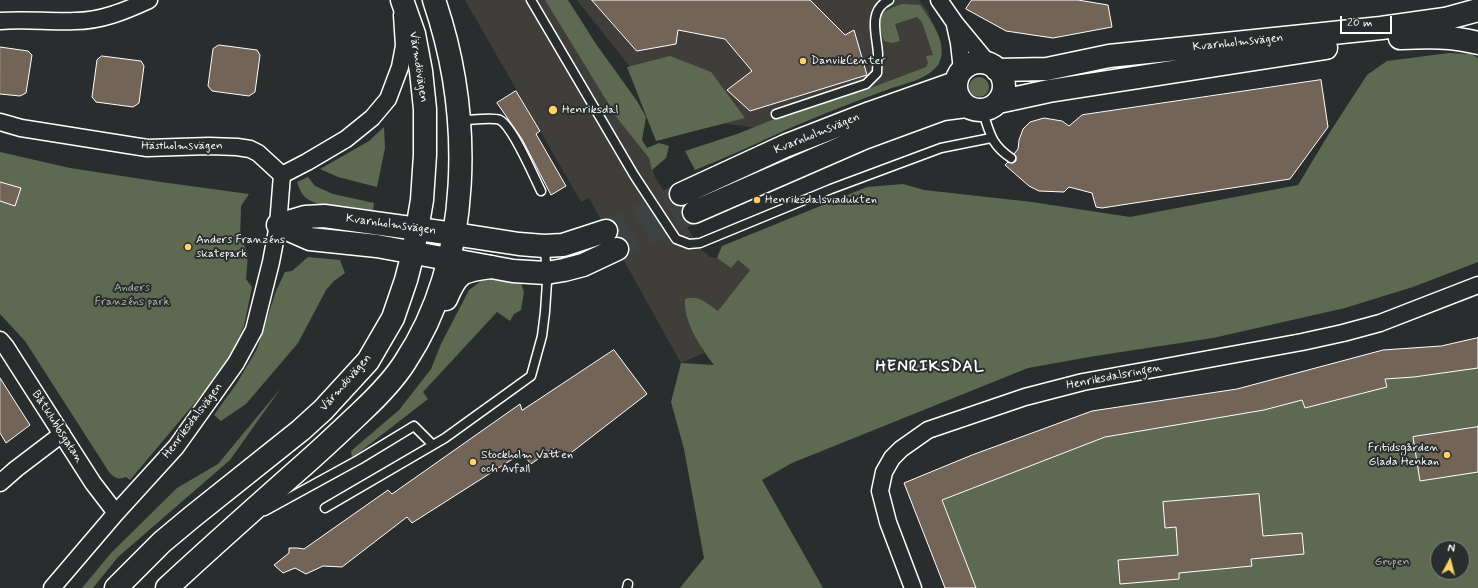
<!DOCTYPE html>
<html>
<head>
<meta charset="utf-8">
<style>
	body { margin:0 }
	#map { position:relative; width:1478px; height:588px; overflow:hidden; background:#2a2d2e; font-family:Mynerve,sans-serif }
	canvas { display:block }
	.north { position:absolute; left:1430px; top:540px; width:40px; height:40px; box-sizing:border-box; background:#2a2d2e; border:1px solid #7f8182; border-radius:50%; rotate:7deg; font-size:11px; font-weight:700; line-height:16px; text-align:center; color:#fff }
	.north::after { content:''; display:block; margin:auto; width:14px; height:18px; background:#ffd166; clip-path:polygon(50% 0,100% 100%,50% 72%,0 100%) }
	.scale { position:absolute; left:1340px; top:16px; width:52px; height:18px; box-sizing:border-box; border:2px solid #fff; border-top:0; padding-left:5px; font-size:12px; line-height:14px; white-space:nowrap; color:#fff; -webkit-text-stroke:3px #2a2d2e; paint-order:stroke }
</style>
</head>
<body>
<div id="map">
<canvas width="1478" height="588"></canvas>
<div class="north">N</div>
<div class="scale">20 m</div>
</div>
<script>
const g = document.querySelector('canvas').getContext('2d');
g.lineJoin = 'round';
function fillPath(path, color) {
  g.fillStyle = color;
  g.fill(path, 'evenodd');
}
function trace(path, color, width, dash) {
  g.strokeStyle = color;
  g.lineWidth = width;
  g.lineCap = dash ? 'butt' : 'round';
  g.setLineDash(dash || []);
  g.stroke(path);
}
function write(font, color, halo, rows, align = 'center') {
  g.font = font + ' Mynerve,sans-serif';
  g.lineWidth = 4;
  g.setLineDash([]);
  g.textBaseline = 'middle';
  g.strokeStyle = halo;
  g.fillStyle = color;
  for (const [text, x, y, turn = 0] of rows) {
    g.save();
    g.translate(x, y);
    g.rotate((+turn || 0) * Math.PI / 180);
    g.textAlign = isNaN(turn) ? turn : align;
    if (halo) g.strokeText(text, 0, 0);
    g.fillText(text, 0, 0);
    g.restore();
  }
}
fillPath(new Path2D(`
	M465,0h80l72,118 32,40 6,19 46,72 9,8 7,1 14,10 6,-8 13,9 -32,43 -12,-10 -19,17 17,34 -23,10 -92,-165 -8,4z
	M577,0h342l8,10 12,27v19l-10,13 -171,59 -89,-12z`), '#403e3b');
fillPath(new Path2D(`
	M545,0h23l28,44 41,57 9,16 -4,23 5,8 12,-5 10,3 -3,12 -14,12 -3,-12 -32,-40z
	M902,4l18,1c11,15 30,41 18,60 -10,14 -34,19 -49,24 -33,12 -66,25 -99,39 -31,14 -62,29 -95,42l-10,-19 52,-17 40,-16 91,-29 58,-22 2,-4 -2,-7 7,-1 -11,-33 -5,-5 -22,7 5,17 -8,2 -8,-2c-9,-26 -6,-28 18,-37z
	M1449,53l22,1 7,4v204l-65,25 -68,21 -132,30 -118,18 -67,12 -236,95 -30,17 61,108h-143l24,-30 -20,-109 -13,-47 10,-39 33,2c-13,-17 -31,-43 -29,-66 14,-5 23,5 33,12l32,-41 -12,-10 -7,8 -14,-10 5,-12 145,-59 36,-3 21,6 108,12 98,15 168,-32 32,-53 37,-57 20,-14z
	M670,56l41,16 34,46 -89,23 -29,-74z
	M969 87a10 10 0 1 1 20 0a10 10 0 1 1-20 0Z
	M384,127l1,21 -8,39 -39,-10 -18,-8 49,-28z
	M0,152l70,16 91,14 88,12 -8,12 -1,36 4,3 4,9 -2,25 6,8 -8,39 -12,27 -17,26 -85,101 -4,-3c-8,3 -12,1 -17,-5l-84,-131 -25,-27z
	M308,177l7,9 18,8 41,9 -1,10c-16,-2 -59,-5 -69,-17 -3,-3 -5,-9 -7,-14z
	M308,257l32,3 5,13 -11,8 -8,9 -28,53 -52,61 -25,17 -7,-6 23,-32 20,-34 19,-58 9,-19 7,-1z
	M497,277l24,6 3,9 -3,18 -7,4 -4,7 -13,-9 -74,80 5,7 -76,59 -1,-7 48,-41 32,-41 10,-25 28,-54 12,-9z
	M1478,368v220h-502l-34,-88 163,-63 159,-27 38,-10 3,8 82,-21 -3,-10h30zM1438,548h24v24h-24z
	M281,388l-51,72 -112,97 -25,31h-11l29,-35 66,-65 41,-24z`), '#5d6a51');
const building = new Path2D(`
	M592,0h218l35,35 9,-5 13,45 -117,36 -23,-21 25,-19 -27,-32 -47,-9 -2,14 -39,7z
	M972,0h106l30,5 4,22 -59,11 -47,-7 -40,-22z
	M219,45l38,5 3,5 -5,37 -6,4 -37,-5 -4,-5 5,-37z
	M0,47l28,4 4,4 -6,38 -6,3 -20,-2z
	M102,56l39,5 3,5 -5,37 -6,4 -37,-5 -4,-5 5,-37z
	M1321,80l7,47 -38,52 -188,29 -6,-1 -4,-14 -23,-6 -5,5 -25,-1 -10,-5 -24,-21 3,-3 5,1 3,-2v-5l-2,-2 4,-5 1,-9 4,-11 7,-7 14,-4 18,3 7,5 13,-11z
	M516,91l24,40 -4,3 30,52 -15,9 -29,-56 -25,-36z
	M0,182l21,6 -6,18 -15,-5z
	M1478,338v30l-64,9 -29,2 2,8 -82,21 -3,-8 -38,10 -159,27 -163,63 34,88h-31l-41,-105 68,-28 120,-44 145,-22 146,-39 58,-4z
	M614,350l33,44 -84,65 -10,-11 -22,16 -9,-11 -110,70 -5,-6 -65,50 -19,-1 -17,8 -11,-6 -12,5 -9,-8 15,-12v-5h9l6,1 84,-59 4,4 128,-90 2,6z
	M0,378l30,47 -24,18 -6,-10z
	M1478,427v45l-58,9 -7,-44z
	M1259,494l4,42 39,-3 2,21 -53,5 1,7 -73,7v6l-59,5 -2,-24 60,-5 -2,-28 -11,1 -2,-26z`);
fillPath(building, '#726558');
trace(building, '#fff', 1);
trace(new Path2D(`
	M606,231l75,-37
	M617,249l77,-37`), '#3f4243', 22, [22, 11]);
const lane = new Path2D(`
	M531,0l103,175 42,64 13,5 11,-1 131,-54 110,-41 50,-10
	M982,110c8,22 8,34 29,48
	M776,114l90,-30 11,-11c0,-6 1,-13 1,-19 -1,-19 -11,-43 11,-54
	M460,121c9,-1 32,-4 40,-1 13,7 34,57 41,71
	M325,508l120,-70 86,-62 11,-40 3,-24 2,-30 -2,-35
	M265,511l93,-51 56,-34 19,19
	M627,588l1,-4`);
const street = new Path2D(`
	M939,0l16,23 33,40
	M0,21c25,-2 50,1 75,0 26,0 50,-10 74,-21
	M955,25l4,18 3,27
	M0,122l21,6 126,20 62,-2 28,1 13,2 8,4 24,22
	M282,175l25,-13 39,-23 26,-21 16,-19 12,-32 4,-21 -2,-31
	M0,340l6,7 87,136 23,30
	M0,483l16,-14 46,-35
	M52,588l64,-75 60,-66 60,-84 18,-33 17,-68 7,-37 4,-50
	M913,588l-25,-66 -8,-31 4,-19 8,-14 9,-9 27,-19 97,-33 58,-15 219,-40 41,-9 37,-10 98,-38`);
const secondary = new Path2D(`
	M1400,38c27,-1 52,-2 78,5
	M956 86a24 24 0 1 1 48 0a24 24 0 1 1-48 0Z
	M997,70l50,-1 62,-13 272,-28 64,-9 33,-9
	M998,102l51,-11 277,-43
	M681,194l104,-48 85,-33 85,-30
	M694,212l170,-74 79,-29 23,-3
	M278,225l32,14 67,7 136,25 33,2 18,-3 19,-5 34,-16
	M278,225l27,-8 19,-1 130,18 65,10 25,2 19,-1 43,-14`);
const primary = new Path2D(`
	M446,299c12,-28 16,-28 45,-32
	M116,588l46,-46 30,-25 109,-87 22,-20 45,-49 25,-43 13,-38 7,-27 9,-53 3,-45v-46l-4,-38 -7,-37 -12,-34
	M167,588c43,-40 87,-79 131,-118 22,-19 42,-38 63,-58 16,-15 32,-31 44,-50 68,-103 68,-248 29,-362`);
trace(lane, '#fff', 11);
trace(street, '#fff', 19);
trace(secondary, '#fff', 25);
trace(primary, '#fff', 25);
trace(lane, '#2a2d2e', 8);
trace(street, '#2a2d2e', 16);
trace(secondary, '#2a2d2e', 22);
trace(primary, '#2a2d2e', 22);
for (const [x, y, r, color] of [
	[803,61,4,"#ffd166"],
	[553,110,5,"#ffd166"],
	[757,200,4,"#ffd166"],
	[188,247,4,"#ffd166"],
	[1447,455,4,"#ffd166"],
	[473,462,4,"#ffd166"]
]) {
  const dot = new Path2D();
  dot.arc(x, y, r, 0, 2 * Math.PI);
  g.fillStyle = color;
  g.fill(dot);
  trace(dot, '#2a2d2e', 1.5);
}
write('12px', '#fff', '#2a2d2e', [
	["Kvarnholmsvägen",1238,43,-6],
	["Värmdövägen",418,67,81],
	["Kvarnholmsvägen",817,134,-22],
	["Hästholmsvägen",182,146],
	["Kvarnholmsvägen",391,225,8],
	["Henriksdalsringen",1114,377,-11],
	["Värmdövägen",346,383,-49],
	["Henriksdalsvägen",193,421,-53],
	["Båtklubbsgatan",57,427,57]
]);
write('12px', '#fff', '#2a2d2e', [
	["DanvikCenter",811,61],
	["Henriksdal",562,110],
	["Henriksdalsviadukten",765,200],
	["Anders Franzéns",196,240],
	["skatepark",196,254],
	["Fritidsgården",1439,448,"right"],
	["Glada Henkan",1439,462,"right"],
	["Stockholm Vatten",481,455],
	["och Avfall",481,469]
], 'left');
write('12px', '#aeb4a8', '#2a2d2e', [
	["Anders",132,288],
	["Franzéns park",132,302],
	["Gropen",1392,562]
]);
g.letterSpacing = '1px';
write('bold 16px', '#fff', '#2a2d2e', [
	["HENRIKSDAL",930,368]
]);
g.letterSpacing = '0px';
</script>
</body>
</html>
